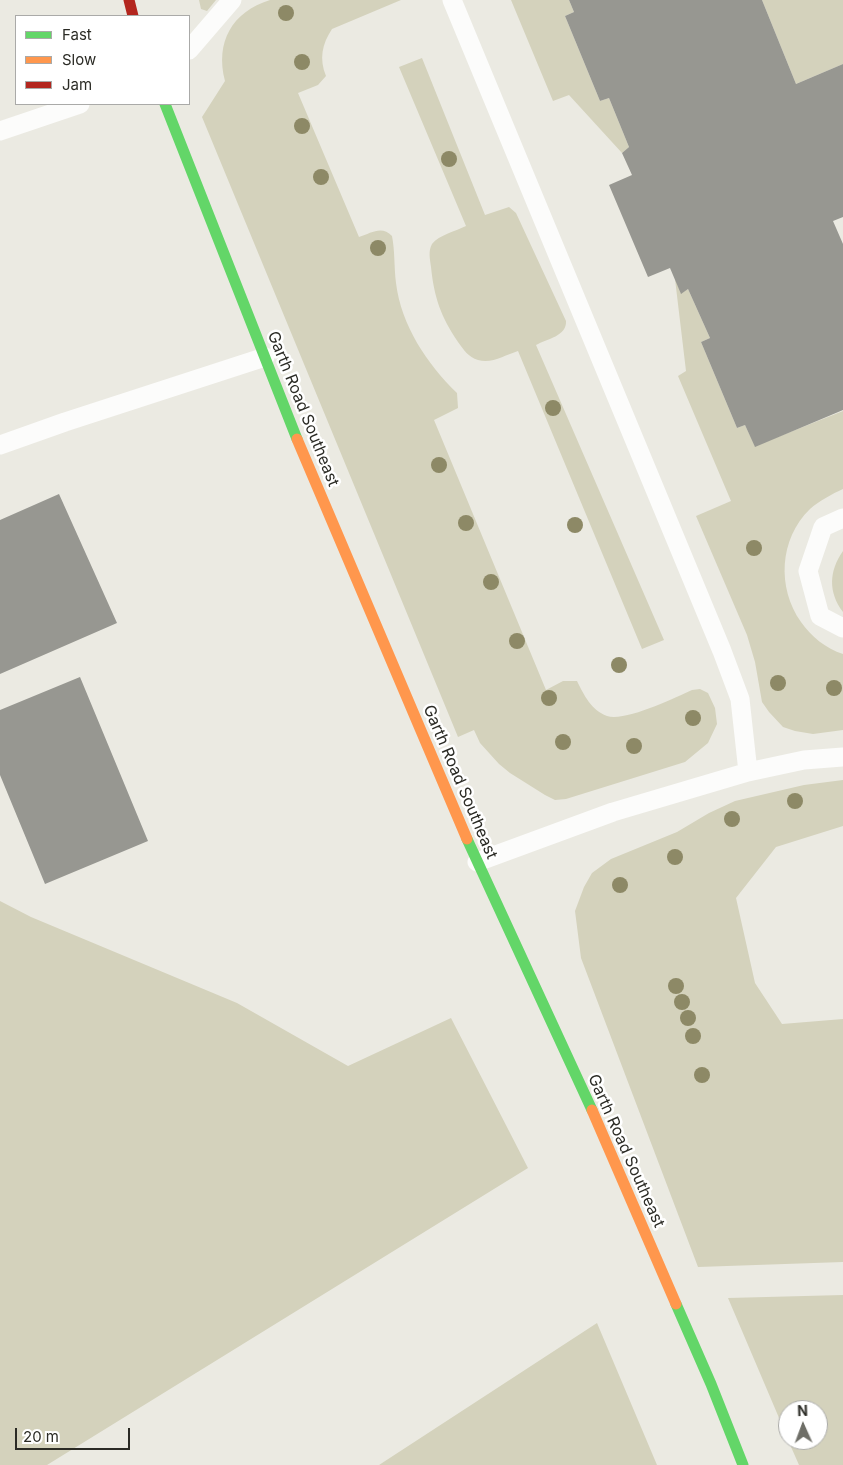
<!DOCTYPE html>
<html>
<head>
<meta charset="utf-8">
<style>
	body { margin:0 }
	#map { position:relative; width:843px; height:1465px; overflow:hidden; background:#ebeae2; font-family:Inter,sans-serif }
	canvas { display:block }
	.legend { position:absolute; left:15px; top:15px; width:175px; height:90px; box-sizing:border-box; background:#fff; border:1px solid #aaaaa8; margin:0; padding:6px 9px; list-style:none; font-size:15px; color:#2b2b25 }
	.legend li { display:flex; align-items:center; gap:10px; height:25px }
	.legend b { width:25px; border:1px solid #aaaaa8 }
	.north { position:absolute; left:778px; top:1400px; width:50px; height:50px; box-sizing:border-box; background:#fff; border:1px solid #aaaaa8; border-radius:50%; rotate:358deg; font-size:14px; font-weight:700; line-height:20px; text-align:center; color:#2b2b25 }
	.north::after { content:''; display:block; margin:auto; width:18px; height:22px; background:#6e6e67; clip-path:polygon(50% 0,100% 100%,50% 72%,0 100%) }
	.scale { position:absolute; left:15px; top:1428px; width:115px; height:22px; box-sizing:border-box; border:2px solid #2b2b25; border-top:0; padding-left:6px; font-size:15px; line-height:18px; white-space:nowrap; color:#2b2b25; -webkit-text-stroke:4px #fff; paint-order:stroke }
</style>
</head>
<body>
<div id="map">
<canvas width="843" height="1465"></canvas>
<ul class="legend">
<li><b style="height:6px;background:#63d668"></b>Fast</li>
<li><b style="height:6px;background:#ff974d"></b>Slow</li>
<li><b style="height:6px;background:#b3261e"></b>Jam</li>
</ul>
<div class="north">N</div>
<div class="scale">20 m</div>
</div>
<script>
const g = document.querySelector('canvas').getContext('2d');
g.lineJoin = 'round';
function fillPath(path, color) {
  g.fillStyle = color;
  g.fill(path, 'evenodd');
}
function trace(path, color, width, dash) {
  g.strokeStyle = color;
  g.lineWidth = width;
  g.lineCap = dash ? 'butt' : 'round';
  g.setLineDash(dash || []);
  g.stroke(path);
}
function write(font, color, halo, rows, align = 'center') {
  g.font = font + ' Inter,sans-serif';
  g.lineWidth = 5;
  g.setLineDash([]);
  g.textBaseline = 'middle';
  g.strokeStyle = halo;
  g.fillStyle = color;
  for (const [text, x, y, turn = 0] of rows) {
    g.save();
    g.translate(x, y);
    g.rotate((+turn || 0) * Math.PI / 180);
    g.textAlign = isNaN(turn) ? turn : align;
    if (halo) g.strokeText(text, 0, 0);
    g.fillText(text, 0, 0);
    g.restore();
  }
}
fillPath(new Path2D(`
	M199,0h17l-9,11 -6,-2z
	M270,0h131l-69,29c-10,15 -13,30 -6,47l-8,9 -20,8 61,144c12,-4 23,-12 33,-1 3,15 2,31 4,47 5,42 31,81 61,110l1,15 -24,12 112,270 17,-9h14c7,14 14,29 30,35 18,6 67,-18 85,-26l8,-1 8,4 7,15 2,16 -9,19 -23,19 -119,37 -11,1 -10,-5 -35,-22 -11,-9 -19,-21 -6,-13 -16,7 -256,-620 23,-36c-10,-39 7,-69 45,-81z
	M511,0h58l5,12 -9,4 35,85 9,-3 20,49 -7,6 -53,-58 -16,6z
	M762,0h81v64l-47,20z
	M422,58l63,157 24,-8 7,6 50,108c1,15 -19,18 -30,24l128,295 -22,9 -124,-298c-13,4 -26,13 -40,9 -10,-3 -14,-10 -20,-18 -17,-25 -24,-45 -27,-75 -1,-8 -3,-16 1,-23 7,-9 24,-13 34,-18l-67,-159z
	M675,279l6,14 7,-4 22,49 -9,4 36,86 8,-3 10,21 88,-35v78c-11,5 -24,12 -33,20 -31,30 -33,79 -9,113 10,14 25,27 42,32v76l-30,4 -18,-3 -12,-4 -14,-15 -7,-10 -7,-40 -8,-27 -51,-119 35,-15 -53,-125 8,-5z
	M843,551v61c-15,-20 -14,-41 0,-61z
	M843,780v46l-67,21 -40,51 19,85 27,41 61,-5v243l-145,5 -117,-309 -6,-47 9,-24 8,-14 19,-14 66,-27 32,-19 26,-12 69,-16z
	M0,901l31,16 206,86 111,63 103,-48 77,150 -481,297h-47z
	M843,1295v170h-44l-11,-25h30v-30h-30v29l-60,-141z
	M597,1323l60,142h-278z`), '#d4d2bc');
fillPath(new Path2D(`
	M569,0h193l34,84 47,-20v153l-10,4 10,23v166l-88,37 -10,-22 -8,3 -36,-86 9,-4 -22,-49 -7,5 -11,-26 -22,9 -39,-92 23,-10 -10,-22 7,-6 -20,-49 -9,3 -35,-85 9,-4z
	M59,494l58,129 -117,51v-154z
	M80,677l68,164 -103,43 -45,-109v-65z`), '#979791');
trace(new Path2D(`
	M452,0l270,651 18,48 8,73
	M189,50l43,-50
	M0,131l80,-27
	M0,445l65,-23 200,-65
	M843,518l-20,9 -15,44 12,45 23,12
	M477,862l136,-50 135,-40 56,-12 39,-3`), '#fcfcfb', 19);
trace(new Path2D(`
	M165,104l132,335
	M467,839l125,271
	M676,1304l35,80 32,81`), '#63d668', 11);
trace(new Path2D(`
	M297,439l170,400
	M592,1110l84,194`), '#ff974d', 11);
trace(new Path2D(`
	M129,0l4,16`), '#b3261e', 11);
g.fillStyle = '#8d8966';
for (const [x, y] of [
	[286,13],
	[302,62],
	[302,126],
	[449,159],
	[321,177],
	[378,248],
	[553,408],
	[439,465],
	[466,523],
	[575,525],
	[754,548],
	[491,582],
	[517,641],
	[619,665],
	[778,683],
	[834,688],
	[549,698],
	[693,718],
	[563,742],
	[634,746],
	[795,801],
	[732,819],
	[675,857],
	[620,885],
	[676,986],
	[682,1002],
	[688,1018],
	[693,1036],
	[702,1075]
]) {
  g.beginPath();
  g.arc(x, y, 8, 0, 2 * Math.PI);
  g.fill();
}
write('16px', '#2b2b25', '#fff', [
	["Garth Road Southeast",303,409,68],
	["Garth Road Southeast",460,782,67],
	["Garth Road Southeast",626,1151,66]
]);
</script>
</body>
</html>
